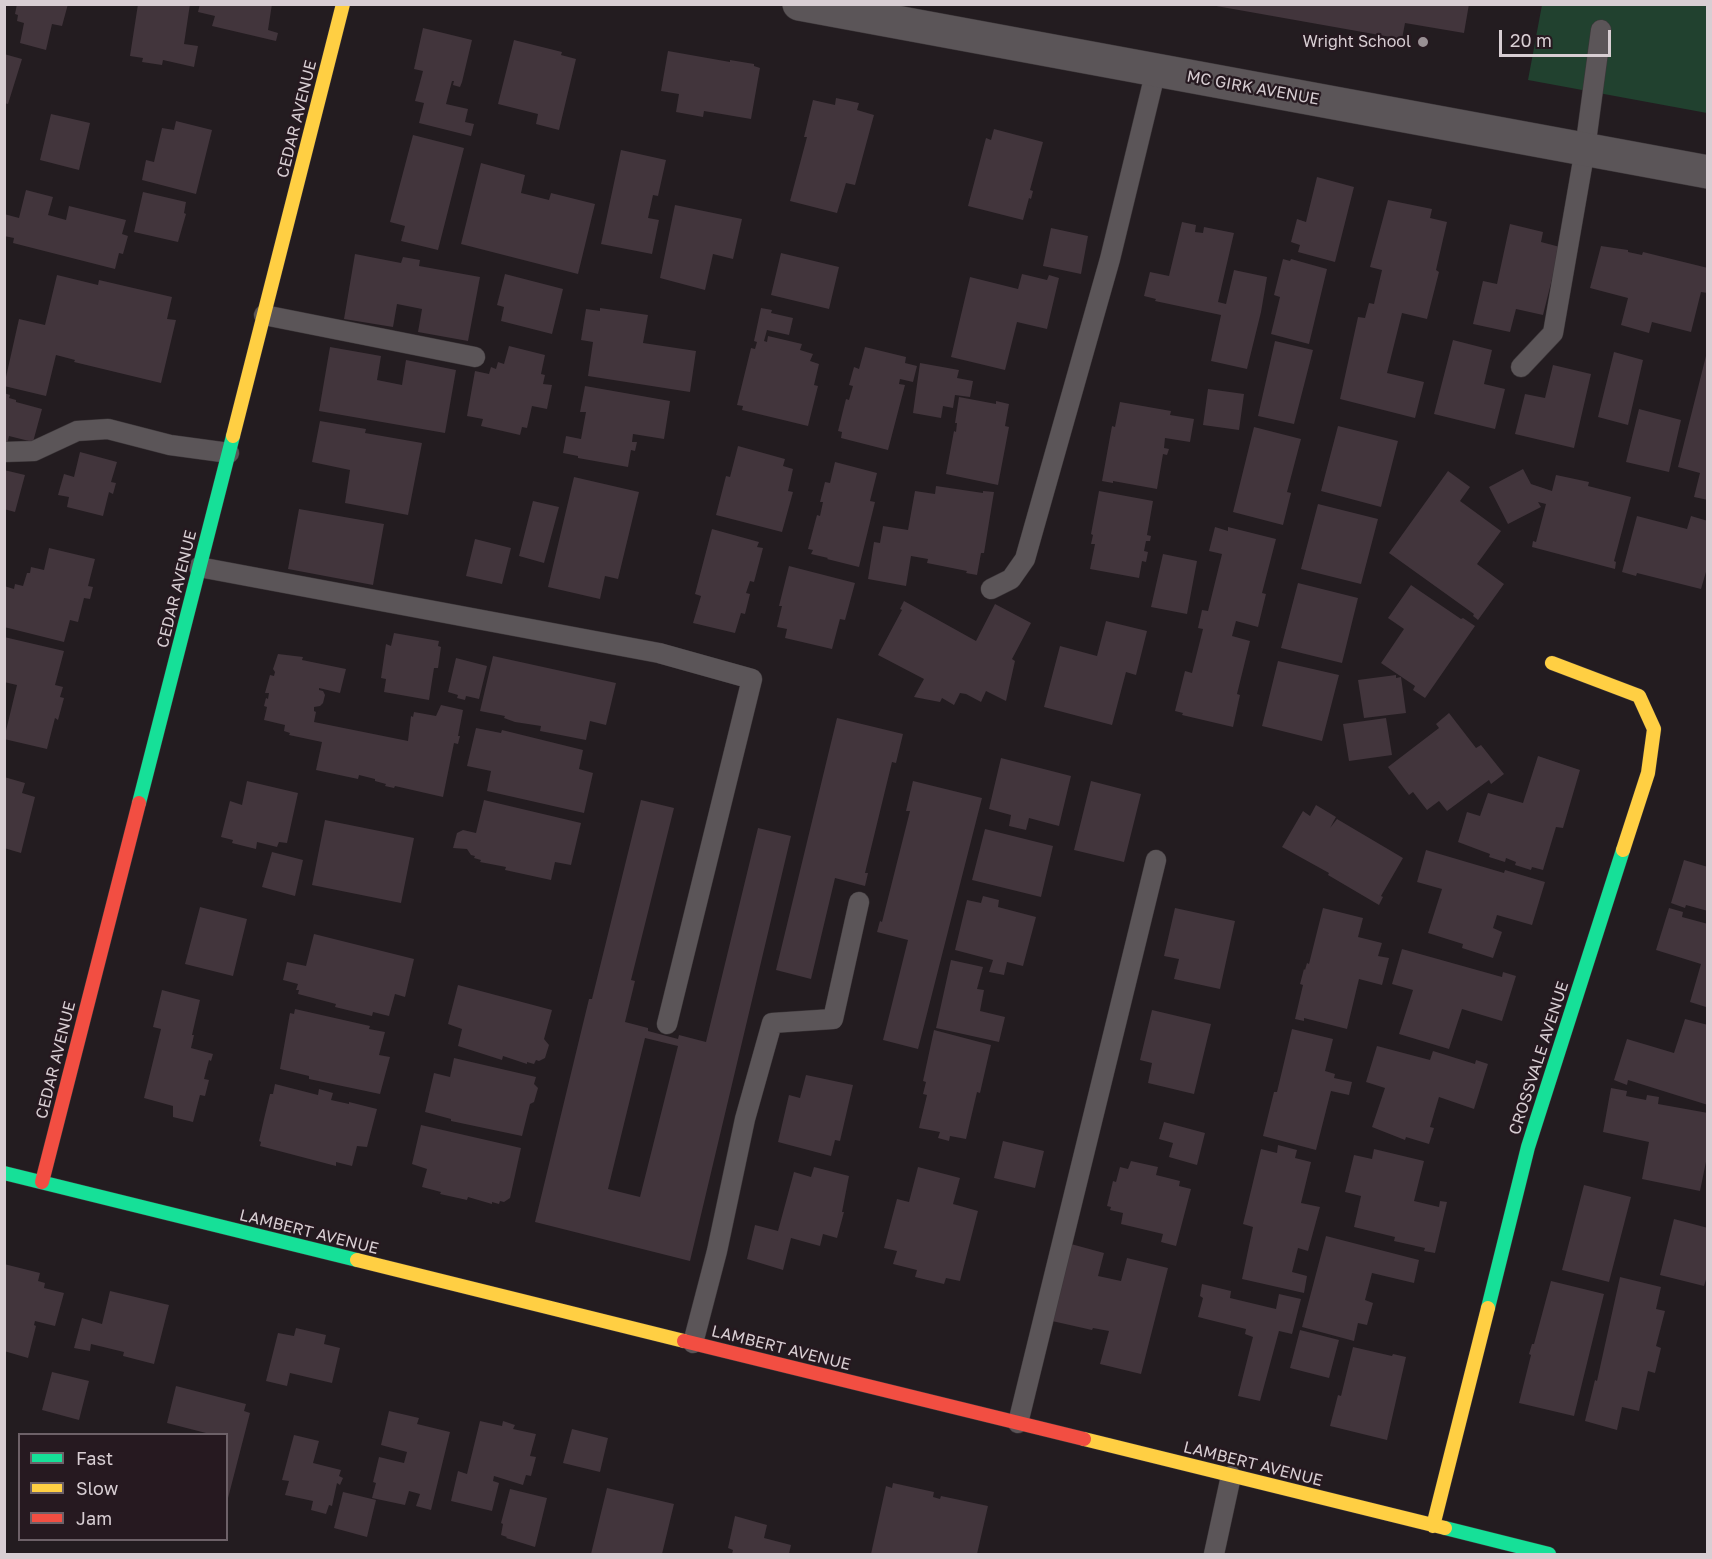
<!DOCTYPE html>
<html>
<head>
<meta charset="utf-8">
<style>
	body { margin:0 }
	#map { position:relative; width:1712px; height:1559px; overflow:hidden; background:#231c20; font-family:"Golos Text",sans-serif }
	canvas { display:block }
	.frame { position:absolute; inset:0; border:6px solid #d8ced3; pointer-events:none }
	.legend { position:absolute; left:18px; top:1433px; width:210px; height:108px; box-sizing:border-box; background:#261920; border:2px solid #6d6168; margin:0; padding:8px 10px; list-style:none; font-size:18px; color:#d8ced3 }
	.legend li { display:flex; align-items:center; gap:12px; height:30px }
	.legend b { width:30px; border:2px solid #6d6168 }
	.scale { position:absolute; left:1499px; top:30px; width:112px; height:27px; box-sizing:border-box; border:3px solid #d8ced3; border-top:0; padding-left:8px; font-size:18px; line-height:21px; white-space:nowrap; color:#d8ced3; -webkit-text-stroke:4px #261920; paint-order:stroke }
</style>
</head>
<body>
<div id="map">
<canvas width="1712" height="1559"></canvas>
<div class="frame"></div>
<ul class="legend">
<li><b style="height:8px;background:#16e098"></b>Fast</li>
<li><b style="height:8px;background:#ffcf43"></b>Slow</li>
<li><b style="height:8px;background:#f24e42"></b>Jam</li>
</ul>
<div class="scale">20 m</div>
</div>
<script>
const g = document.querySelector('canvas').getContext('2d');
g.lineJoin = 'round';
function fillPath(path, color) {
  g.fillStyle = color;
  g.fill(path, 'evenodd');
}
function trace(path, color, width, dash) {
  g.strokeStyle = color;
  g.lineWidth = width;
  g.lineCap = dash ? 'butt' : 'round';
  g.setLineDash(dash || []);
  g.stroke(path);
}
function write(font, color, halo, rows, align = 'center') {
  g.font = font + ' "Golos Text",sans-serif';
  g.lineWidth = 4.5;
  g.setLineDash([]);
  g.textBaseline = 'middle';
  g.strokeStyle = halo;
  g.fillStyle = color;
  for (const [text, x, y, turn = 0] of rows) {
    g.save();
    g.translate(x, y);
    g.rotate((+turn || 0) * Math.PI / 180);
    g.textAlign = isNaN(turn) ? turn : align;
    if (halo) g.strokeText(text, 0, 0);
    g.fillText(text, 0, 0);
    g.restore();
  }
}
fillPath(new Path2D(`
	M1542,5h165v108l-179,-33z`), '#21412f');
fillPath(new Path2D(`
	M17,4h51l-6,22 -10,-2 -6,26 -26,-7 4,-20 -7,-2 1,-6 -3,-1z
	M138,4h52l-6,40 14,2 -4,21 -31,-7 -1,5 -20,-3 1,-4 -13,-2z
	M200,4h72l-4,26 10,3 -2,8 -64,-15 3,-10 -17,-4z
	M1205,4h264l-5,29 -59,-10 -3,16z
	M423,28l49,12 -10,42 -2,5 -7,-2 1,-4h-2l-6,23 22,5 -3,13 9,2 -3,12 -52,-13 5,-20 -9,-2 8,-30 -9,-2z
	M514,40l48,12 -1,3 15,4 -17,71 -23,-6 2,-10 -40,-10z
	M668,51l62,11v-2l24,4v2l6,2 -9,51 -47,-8 -1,6 -27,-5 3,-18 -18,-3z
	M4,54l18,5 -14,45 -4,-1z
	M836,98l23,5 -2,7 17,5 -19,70 -9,-2 -9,30 -47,-12 17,-64h-3l9,-37 22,5z
	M51,114l39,9 -11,47 -39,-10z
	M176,121l36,9 -16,64 -54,-14 4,-20 8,2 8,-34 12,2z
	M994,129l49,13 -13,48 3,1 -2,8 -2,-1 -6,22 -55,-14 18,-68 5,2z
	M413,135l51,13 -26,102 -37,-9 4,-15 -15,-4z
	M621,150l45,10 -8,36 -5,-1 -5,23 11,2 -7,34 -51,-10z
	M481,163l44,12 -4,18 28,7 2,-7 44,11 -17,70 -117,-30z
	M1317,177l37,10 -19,75 -37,-10 2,-7 -9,-3 6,-23 9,3z
	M26,190l27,7 -5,18 18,5 3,-14 57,14 -4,14 6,2 -5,18 -4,-1 -4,16 -102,-26 1,-5 -10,-2v-22l15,4z
	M143,192l43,10 -2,11 2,1 -8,28 -44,-10z
	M1388,200l44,9 -2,9 17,4 -11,48 3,2 -12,47 -25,-6 -15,60 37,9 -9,36 -75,-19 18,-82 7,1 4,-15 5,1 8,-34 -12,-3z
	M675,205l67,14 -9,40 -20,-5 -8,36 -45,-12z
	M1182,222l14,3 -1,7 8,1 1,-6 30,6 -16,69 8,2 8,-34 33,7 -6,35 -14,57 -36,-8 10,-46 -66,-14 1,-2 -12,-3 6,-24 19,4z
	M1510,224l33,8 -2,10 19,5 -17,68 -27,-6 -6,23 -37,-8 10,-43 14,3z
	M1051,228l37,8 -7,38 -38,-8z
	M1601,246l27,4v2l14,3 1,-3 65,16v25l-7,-1 -10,40 -39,-10 -3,11 -28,-8 7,-27 -38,-10z
	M781,253l58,14 -10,42 -58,-14z
	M355,254l46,9 2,-6 17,3 -1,6 61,11 -12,64 -50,-9 4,-23 -25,-5 -4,23 -49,-8z
	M1283,259l7,2 1,-2 36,10 -18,75 -38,-10 9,-37 -6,-2z
	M505,274l58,15 -11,45 -51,-13 3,-14 -7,-2z
	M1022,274l25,6 2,-5 10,3 -12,51 -30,-7 -12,48 -54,-13 19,-80 48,12z
	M57,275l41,10 1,-5 73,17 -5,22 9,1 -15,63 -87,-21 1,-2 -19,-5 -10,41 -42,-10 15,-67 26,6z
	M600,308l48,7 -5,28 53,8 -6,41 -102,-16 5,-34 -12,-2 5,-31 14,2z
	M761,308l11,2 -1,3 22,5 -4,17 -22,-5 -3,11 3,1 1,-6 34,8 -2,6 13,4 -3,7 9,3 -5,21 4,1 -10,40 -66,-16 1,-4 -6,-1 14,-57 4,1 2,-7 -3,-1z
	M1453,340l39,10 -8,34 21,5 -10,40 -61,-15z
	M1275,341l38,9 -19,74 -36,-8z
	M509,346l36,9 -4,19 4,1 -2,9 9,1 -5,24 -15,-3 -5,22 -5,-1 -2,8 -39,-9 2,-7 -16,-3 8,-45 14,3 2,-7 5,2 2,-7 6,2z
	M330,347l51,9 -4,24 25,5 4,-25 50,10 -11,63 -126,-22z
	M865,347l41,10 -1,6 12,3 -4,16 -13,-3 -1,5 6,1 -17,65 -47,-12 1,-6 -4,-1 8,-32 3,1 4,-14 -4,-1 5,-18 5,2z
	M1614,352l29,8 -15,65 -30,-8z
	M1707,352h1v148l-14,-3 6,-24 -22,-6z
	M920,363l39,7 -2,8 16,3 -3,16 -15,-2 -2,13 -10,-2 -2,12 -28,-5z
	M1553,365l38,9 -17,74 -59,-14 10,-40 20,4z
	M585,386l85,15 -6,38 -31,-5 -1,8h5l-2,9 -4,-1 -3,17 -50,-9v-2l-15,-3 3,-17 15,3 5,-27h-6z
	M1208,389l36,5 -5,36 -36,-5z
	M4,393l6,2 -1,3 7,2v2l26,7 -9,33 -24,-6 -2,8 -3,-1z
	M959,397l37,7v-3l13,3 -4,22 4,1 -11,58 -52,-11 8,-43 2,1 1,-9h-2z
	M1120,402l51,9 -1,4 24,4 -4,23 -25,-4 -1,10 5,1 -2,6 -4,-1 -6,35 -44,-8v2l-11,-2 10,-55 3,1z
	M1639,409l42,11 -12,52 -43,-10z
	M320,421l46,8 -1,4 57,10 -14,72 -63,-12 5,-33 -38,-8z
	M1338,426l60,15 -17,66 -60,-16z
	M1254,427l47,12 -14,53 4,1 -8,32 -50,-13z
	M738,446l47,13 -2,7 10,3 -5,22 5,1 -11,40 -66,-17 10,-39 4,1z
	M80,452l37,10 -6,20 5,1 -3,11 -4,-2 -6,24 -36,-9 2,-10 -11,-2 6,-21 10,3z
	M835,462l42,11 -7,28 5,1 -16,65 -32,-8 1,-1 -17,-4 2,-4 -5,-1 9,-34 3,1 3,-14h-3l5,-20 5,1z
	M1523,469l8,15 21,7 4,-16 33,7 -1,4 43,11 -17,64 2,1 -1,7 -83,-22 1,-6 3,1 10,-38 -8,-2 3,5 -33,17 -19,-37z
	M4,470l21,5 -10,37 -11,-3z
	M1448,471l22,16 -10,14 41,30 -24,33 27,20 -26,36 -5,-4 1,-2 -85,-61z
	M574,477l65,15 -21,87 -13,-3 -5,23 -52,-12z
	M936,486l47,7v-2l11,1 -10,61h-3l-4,22 -11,-2 1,-2 -40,-8 1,-4 -17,-3 -5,30 -38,-7 6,-37 6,1 3,-17 25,4 7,-39 20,3z
	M1099,491l54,10 -6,34 4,1 -1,5h-4l-2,10 4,1 -2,10 -4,-1 -3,17 -49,-9 5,-25h-4l2,-9 -2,-1z
	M533,501l26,6 -15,56 -25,-7z
	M1318,504l60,15 -17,65 -60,-15z
	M299,509l85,15 -11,61 -85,-16z
	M1637,516l50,13 4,-13 17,5v44l-7,24 -64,-16 -1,3 -14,-4z
	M1215,527l13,4v-4l48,12 -14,54 4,1 -8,33 -22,-6 -4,15 18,5 -13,53 3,1 -7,32 -51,-12 1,-2 -8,-2 10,-40 7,2 11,-44 -5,-1 4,-18 6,1 14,-57 -13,-3z
	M712,529l47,13 -2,5 6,1 -9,34 -4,-1 -4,12 4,1 -5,20 -4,-1 -6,20 -42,-10 8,-27 -6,-2z
	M475,539l36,9 -9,36 -36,-8z
	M49,548l46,11 -7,27 5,1 -3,12 -6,-1 -6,24 -8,-2 -6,22 -60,-15v-41l10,3 1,-5 8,2 4,-13h3l1,-6 13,3z
	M1163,554l34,7 -10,53 -36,-7z
	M789,566l66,17 -10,37 -5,-1 -8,30 -47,-11 2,-9 -10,-2 5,-21h-3z
	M1298,583l60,15 -16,65 -61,-15z
	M1411,585l50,34 2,-1 12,8 -50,72 -12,-8 2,-4 -34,-23 23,-34 -16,-11z
	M904,601l72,40 19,-37 36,19 -19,36 3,2 -9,40 -20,-10 -5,11 -15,-8 -6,-1 -6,12 -12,-7 -2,4 -26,-5 10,-18 -46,-24 24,-45 -2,-1z
	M1106,621l41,10 -11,44 -10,-3 -14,53 -68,-18 16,-61 37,10z
	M394,633l45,8 -1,5 3,1 -3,21h-4l-5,32 -45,-8 2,-13 -5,-1 5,-34 5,2z
	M4,637l60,14 -9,34 8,2 -3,10 4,1 -6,22 -3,-2 -8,31 -43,-10 13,-54 -13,-3z
	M278,654l25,3 -1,3 44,9 -6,24 -21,-5v2l4,1 2,4 -2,8 -3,3 -6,1v4l2,1 -2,10 94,19 3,-25 2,1 1,-5 22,4 5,-11 22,5 -5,26h2l-2,8 -4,-1 -11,54 -48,-11 -1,2 -9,-2 1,-2 -11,-3v-2l-16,-4 -1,4 -42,-9 6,-28 -33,-7 1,-2 -6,-2 1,-6 -21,-5 3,-13 -3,-1 2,-8 2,1 1,-6h-4l5,-18 4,1 1,-4 -2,-3z
	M493,656l123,27 -10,42 -16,-4 -4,19 -46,-9 1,-5 -26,-4 -11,-4 1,-2 -25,-5z
	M456,658l31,8 -8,33 -13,-3 -1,4 -8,-2 1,-3 -10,-3z
	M1278,661l61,14 -17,66 -60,-15z
	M1396,675v3l5,-1 5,36 -42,5 -6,-38z
	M1449,713l27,35 5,-3 23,29 -13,10 -2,-4 -42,31 -8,-10 -12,9 -14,-18 -4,3 -21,-28 51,-39 -3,-4z
	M837,718l66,16 -7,29 -4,-1 -27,111h3l-3,13 -30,-8 -24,101 -35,-9z
	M1386,718l6,37 -43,6 -6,-37z
	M476,728l25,5 1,-3 81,20 -4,19 14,4 -9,40 -97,-22 4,-20 -24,-5z
	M1538,756l42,14 -17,58 -7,-1 -13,43 -11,-3 -1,3 -16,-5 1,-3 -10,-4 -1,4 -16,-5 1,-3 -32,-12 9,-30 13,4 8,-23 35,10z
	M1001,758l70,18 -12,50 -30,-8 -3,12 -17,-4 2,-11 -22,-6z
	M4,777l21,6 -3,10 13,4 -14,56 -17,-5z
	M247,781l51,12 -11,50 -8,-1 -2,5 -20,-5 -1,7 -24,-6 1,-3 -12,-3 9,-36 12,4z
	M913,781l69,17 -64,251 -35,-9 25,-100 -31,-8 3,-11 2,1 28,-111h-4z
	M1091,781l50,13 -17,68 -50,-12z
	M484,800l97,23 -10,42 -16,-3 -4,18 -46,-10 1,-3 -26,-5 1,-2 -7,-2 1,-2 -4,-1 -4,-6 -14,-1 4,-15 6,-3 13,3z
	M641,800l33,8 -43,172 4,1 -10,41 23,6v3l30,8 1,-4 27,7 52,-214 33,8 -101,425 -155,-39 54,-223h3zM645,1038l33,8 -38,151 -32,-8z
	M1316,805l20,12 -6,11 7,-9 66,39 -22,38 2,1 -4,8 -51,-30 1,-2 -47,-26 21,-36 7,5z
	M325,820l89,18 -13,65 -89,-18z
	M985,829l68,17 -12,51 -69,-17z
	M1426,850l78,23 1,-3 40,12 -13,43 -35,-10 -4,13 9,4 -9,26 -31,-10 1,-4 -35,-11 14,-44 -25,-7z
	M272,852l31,8 -8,36 -33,-9z
	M1684,860l24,7v44l-22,-6 -1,3 -14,-5z
	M983,896l16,4 -1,7 38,10 -13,49 -16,-4 -3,13 -15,-3 4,-12 -38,-10 12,-50 14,3z
	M200,907l47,12 -14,57 -48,-12z
	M1175,908l60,13 -15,68 -46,-10 5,-20 -15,-3z
	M1323,908l40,10 -5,19 24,6 -4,13 11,2 -7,27 -23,-6 -12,50 -43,-11v3l-9,-2 8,-34 -3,-1 4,-15 1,1 2,-7 2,1z
	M1669,908l14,4 -1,5 26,7v80l-2,3 -16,-5 11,-38 -45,-14z
	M314,934l100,25 -9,38 -10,-3 -6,22 -16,-4 -1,4 -37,-9 1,-3 -38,-10 1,-4h-3l2,-6 -15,-4 4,-18 19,4z
	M1402,949l100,28 1,-5 13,4 -14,45 -40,-12 -13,40 -50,-15 14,-44 -21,-6z
	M951,960l32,7 -6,22 7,1 -4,21 25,6 -6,25 -63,-14z
	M458,985l94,25 -8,29 5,6 -4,13 -6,3 -3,-1 -2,4 -7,-2v2l-24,-8 -1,4 -44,-14 4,-17 -14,-5z
	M162,990l38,10 -8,35h2l-3,13 22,6 -2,7 -2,-1 -5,19 5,1 -4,16 -5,-1 -7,27 -20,-5v-11l-29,-8 17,-69 -8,-2z
	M295,1009l75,17 -1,3 16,3 -6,23 11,2 -10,37 -71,-15v-3l-29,-7 10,-56 4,1z
	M1152,1010l59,14 -17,70 -46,-11 4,-20 -12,-3z
	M1685,1019l23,6v80l-80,-25 -1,5 -13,-5 13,-41 47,14z
	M1292,1029l41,10 -8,32 10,3 -1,4 18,4 -3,13 -18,-4 -15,59 -53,-14 11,-44h3z
	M934,1030l57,15 -11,48 -3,-1 -11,47 -16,-3 -1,5 -11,-3 2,-6 -21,-4 8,-33 -4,-1 3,-12 -3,-1z
	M1377,1046l53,14 3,-9 42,13 1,-4 12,4 -14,45 -35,-12 -9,30 4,1 -5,16 -23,-7 -1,3 -33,-13 13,-39 -19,-6z
	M454,1058l82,19 -2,7 4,4 -4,14 -4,2 -8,32 -71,-15v-2l-26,-7 9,-39 16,4z
	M806,1075l47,10 -13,56 -5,-1 -4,16 -53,-14 11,-47 11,3z
	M275,1084l43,11 1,-6 14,4 -2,7 18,4v-2l28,7 -10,38 -10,-1 -5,20 -16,-4v4l-76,-20 1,-4 -2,-1 5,-22 6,-25h3z
	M1611,1088l16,3 -1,5 20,4 1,-5 12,2 -1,7 50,9v39l-8,39 -58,-12 7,-37 -46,-10z
	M1164,1122l41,11 -8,32 -28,-8 4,-14 -14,-4z
	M421,1125l100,23 -11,50 -6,4 -4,-1 -1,3 -7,-2v2l-24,-7 -1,3 -27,-6 1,-2 -19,-5 5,-18 -15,-5z
	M1003,1141l41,10 -9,37 -41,-10z
	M1278,1145l19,5 -2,8 16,4 -10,41 19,4 -12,44 -10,-3 -6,24 15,4 -3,17 -62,-14 11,-52 -10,-3 18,-75 16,4z
	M1374,1149l50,12 -10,40 25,6 1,-6 7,1 -12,51 -11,-2 1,-3 -31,-7 1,-4 -41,-10 7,-31 -16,-4 9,-37 18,4z
	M1131,1161l27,6 -2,8 24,6 -1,5 12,3 -15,57 -15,-4 2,-8 -42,-10 2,-11 -13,-3 1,-3 -4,-1 6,-25 3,1 4,-15 8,2z
	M814,1167l35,9 -7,36h2l-7,26 -14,-4 -3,12 -29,-8 -8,32 -36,-11 8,-34 23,6 16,-59 17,5z
	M918,1167l42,11 -7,26 25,7 -18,70 -14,-3 -2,6 -29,-7 2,-7 -24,-6 4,-13 -13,-3 13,-49 12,3z
	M1584,1185l47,12 -22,85 -47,-12z
	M1674,1219l34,9v45l-4,13 -44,-11z
	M1326,1236l93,24 -5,23 -42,-10 -7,27 8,3 -6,22 -9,-2 -4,18 -52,-14z
	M1071,1244l33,9 -6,23 23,5 6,-23 41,10 -27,106 -41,-10 9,-33 -16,-3 -1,2 -40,-9z
	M4,1264l36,9 -2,8 7,2 -1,5 20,5 -9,33 -20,-5 -1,4 2,1 -8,32 -24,-7z
	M1620,1277l41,10 -5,22 9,2 -9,35 5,2 -6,25 -7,-2 -9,40 -17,-4 -5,23 -32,-9 10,-41 2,1z
	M1551,1281l53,13 -30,122 -55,-13 12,-48 -2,-1 3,-10h2z
	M1202,1284l29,7 -1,7 46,11 3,-15 22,5 -9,35 -13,-3 -19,70 -22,-5 15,-59 -8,-3 1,-5 -48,-12 5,-19 -3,-2z
	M110,1291l59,14 -15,59 -31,-8 1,-4 -33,-8 -1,7 -16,-3 8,-30 20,6z
	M296,1328l30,7 -2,9 16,4 -8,35 -42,-10 -3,13 -21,-5 12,-48 16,3z
	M1300,1330l39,10 -10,38 -39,-10z
	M1353,1347l39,9 1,-2 13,3 -19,83 -57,-14 8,-31 3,1z
	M52,1372l37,9 -10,39 -37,-10z
	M176,1386l70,18 -2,7 6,2 -23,89 -1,-68h-21l1,-1 -39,-10z
	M389,1411l30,7 -2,6 33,8 -19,78 -15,-4 4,-12 -11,-3 -4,14 -33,-7 4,-15 -3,-1 6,-25 25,6 3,-11 -26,-7z
	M480,1421l22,5 1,-5 12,4 -2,4 23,5 -6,22 6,1 -5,19 -5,-1 -3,10 -29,-9 -1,5 6,2 -7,28 -41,-10 7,-30 9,3z
	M572,1429l36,9 -8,34 -37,-9z
	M294,1435l25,6 -6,22 28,7 -2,6 4,2 -3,7 -3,-2 -5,23 -3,-1 -3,9 -15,-4 2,-9 -28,-6 4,-14 -7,-1z
	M893,1483l41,9 -1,5 7,2 1,-3 47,10 -11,48h-106l15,-68 6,2z
	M607,1488l67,16 -12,50h-71z
	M510,1489l37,9 -12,49 -29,-9 1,-1 -6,-2 2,-11 -2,-1z
	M343,1492l33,8 -9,37 -33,-9z
	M735,1516l32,9 -3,13 27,7 -2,9h-57l1,-4 -5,-2z`), '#42353c');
const lane = new Path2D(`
	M264,315l211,42
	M1521,367l32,-34 32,-184 16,-119
	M4,452l30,-1 43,-20 31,-2 62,16 59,8
	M199,567l460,86 93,26 -85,345
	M991,589l20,-10 14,-20 85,-300 46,-189
	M693,1343l24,-92 28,-132 27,-96 61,-4 26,-117
	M1018,1423l138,-563
	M1214,1554l17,-78`);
const street = new Path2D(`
	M799,4l909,168`);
const fast = new Path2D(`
	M139,803l94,-367
	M4,1173l353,87
	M1488,1308l40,-161 95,-297
	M1445,1528l104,26`);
const slow = new Path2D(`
	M233,436l110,-432
	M1552,663l87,33 15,33 -6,44 -25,77
	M357,1260l327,81
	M1084,1439l361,89
	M1433,1526l55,-218`);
const jam = new Path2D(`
	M42,1182l97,-379
	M684,1341l400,98`);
trace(lane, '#3d373a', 21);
trace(street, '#3d373a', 34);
trace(fast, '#3d373a', 15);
trace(slow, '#3d373a', 15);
trace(jam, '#3d373a', 15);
trace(lane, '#5b5558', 20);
trace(street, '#5b5558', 33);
trace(fast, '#16e098', 14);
trace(slow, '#ffcf43', 14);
trace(jam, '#f24e42', 14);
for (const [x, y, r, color] of [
	[1423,42,6,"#999094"]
]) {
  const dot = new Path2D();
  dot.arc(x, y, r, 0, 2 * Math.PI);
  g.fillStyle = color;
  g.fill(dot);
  trace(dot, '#261920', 2);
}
write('16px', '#d8ced3', '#261920', [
	["Wright School",1411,42]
], 'right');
write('16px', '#d8ced3', '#261920', [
	["MC GIRK AVENUE",1253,88,10],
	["CEDAR AVENUE",297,119,-76],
	["CEDAR AVENUE",177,589,-76],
	["CROSSVALE AVENUE",1539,1058,-72],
	["CEDAR AVENUE",56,1060,-76],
	["LAMBERT AVENUE",309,1232,14],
	["LAMBERT AVENUE",781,1348,14],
	["LAMBERT AVENUE",1253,1464,14]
]);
</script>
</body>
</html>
